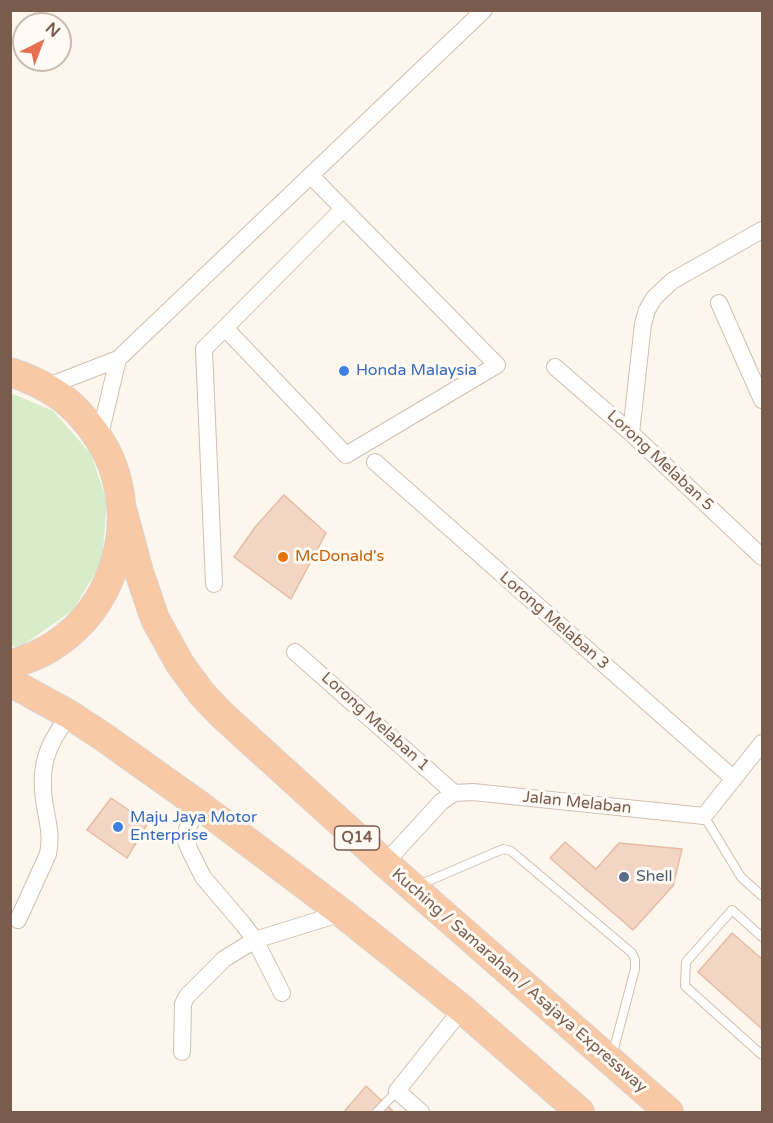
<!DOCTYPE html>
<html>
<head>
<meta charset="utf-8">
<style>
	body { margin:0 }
	#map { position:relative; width:773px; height:1123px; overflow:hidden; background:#fdf6ec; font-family:"Varela Round",sans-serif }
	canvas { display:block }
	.frame { position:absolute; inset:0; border:12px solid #7a5c4d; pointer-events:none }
	.north { position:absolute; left:12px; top:12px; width:60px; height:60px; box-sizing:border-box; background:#fffaf3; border:2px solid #cabbb1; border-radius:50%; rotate:42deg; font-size:16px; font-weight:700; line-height:24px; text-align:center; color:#7a5c4d }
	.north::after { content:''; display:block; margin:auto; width:21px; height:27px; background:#e76f51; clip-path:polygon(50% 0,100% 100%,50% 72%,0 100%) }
</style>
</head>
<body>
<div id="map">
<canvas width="773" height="1123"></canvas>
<div class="frame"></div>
<div class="north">N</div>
</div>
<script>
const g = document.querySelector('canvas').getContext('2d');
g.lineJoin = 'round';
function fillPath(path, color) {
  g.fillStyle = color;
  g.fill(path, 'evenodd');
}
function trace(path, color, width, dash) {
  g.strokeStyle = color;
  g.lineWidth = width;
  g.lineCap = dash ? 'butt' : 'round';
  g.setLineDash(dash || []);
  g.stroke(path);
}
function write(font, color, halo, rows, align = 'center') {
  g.font = font + ' "Varela Round",sans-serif';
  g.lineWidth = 6;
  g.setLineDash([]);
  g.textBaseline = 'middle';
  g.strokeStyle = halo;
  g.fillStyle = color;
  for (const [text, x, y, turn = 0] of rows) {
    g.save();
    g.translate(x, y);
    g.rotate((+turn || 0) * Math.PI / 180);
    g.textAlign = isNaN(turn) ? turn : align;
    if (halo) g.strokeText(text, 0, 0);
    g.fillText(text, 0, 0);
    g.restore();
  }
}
fillPath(new Path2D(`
	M11,393l42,18 38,43 16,47 -5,61 -29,48 -50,35 -12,2z`), '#d8ecc9');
const building = new Path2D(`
	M284,495l42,38 -35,66 -57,-42 22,-31z
	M111,798l37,25 -21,35 -40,-28z
	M565,842l31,27 23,-26 63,6 -9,37 -40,44 -83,-72z
	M732,933l30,26v70l-64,-57z
	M366,1086l28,26h-50z`);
fillPath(building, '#f3d5c3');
trace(building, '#e6bba3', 1.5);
const service = new Path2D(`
	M704,816l37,61 21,19
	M419,885l84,-36 8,2 121,102 3,7v9l-23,87
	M762,937l-30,-27 -46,52 -1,24 77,69
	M377,1112l20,-21`);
const minor = new Path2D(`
	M719,303l43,97
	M225,328l121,127 151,-90 -186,-189
	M555,367l76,66 131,124
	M46,387l72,-28 366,-349
	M631,433l12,-109 4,-14 7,-12 18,-17 90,-51
	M99,439l19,-80
	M375,462l359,317
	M214,584l-10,-235 139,-140
	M295,652l159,141
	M199,805l-12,24 -1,12 4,10 13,26 40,47 12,16 27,53
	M385,863l56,-61 13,-9 19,-1 231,24 58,-73
	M18,920l30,-66c3,-15 1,-27 -2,-42 -8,-41 -2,-65 24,-97
	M182,1052l1,-48 4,-8 37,-37 31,-19 87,-27
	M421,1112l-24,-21 65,-82`);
const trunk = new Path2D(`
	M10,372c24,8 50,21 67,39 16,17 31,39 38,62 19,63 -4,134 -59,171 -14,10 -29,15 -46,21
	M122,509l17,63 16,47 25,45 22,30 20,21 163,148 284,249
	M10,682l60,33 35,23 94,67 143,108 120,96 118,103`);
trace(service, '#d1beb0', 10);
trace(minor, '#d1beb0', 18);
trace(trunk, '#dad1cd', 30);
trace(service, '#fff', 8);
trace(minor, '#fff', 16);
trace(trunk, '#f9c8a4', 28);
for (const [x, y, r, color] of [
	[344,371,6,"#3f7fe0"],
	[283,557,6,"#e8710a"],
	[118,827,6,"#3f7fe0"],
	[624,877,6,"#5c6f8a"]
]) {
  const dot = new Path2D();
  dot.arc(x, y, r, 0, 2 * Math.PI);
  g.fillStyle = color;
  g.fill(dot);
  trace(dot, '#fffaf3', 2);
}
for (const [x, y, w] of [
	[357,838,45]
]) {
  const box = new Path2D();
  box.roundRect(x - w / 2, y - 12, w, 24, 4.5);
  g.fillStyle = '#fffaf3';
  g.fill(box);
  trace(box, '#7a5c4d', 1.5);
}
write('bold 15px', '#7a5c4d', null, [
	["Q14",357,838]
]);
write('16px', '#366cbe', '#fffaf3', [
	["Honda Malaysia",356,371],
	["Maju Jaya Motor",130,818],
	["Enterprise",130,836]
], 'left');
write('16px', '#7a5c4d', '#fffaf3', [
	["Lorong Melaban 5",660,461,43],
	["Lorong Melaban 3",554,621,41],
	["Lorong Melaban 1",375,722,42],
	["Jalan Melaban",577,803,6],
	["Kuching / Samarahan / Asajaya Expressway",519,981,41]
]);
write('16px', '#c56008', '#fffaf3', [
	["McDonald's",295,557]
], 'left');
write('16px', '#4e5e75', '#fffaf3', [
	["Shell",636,877]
], 'left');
</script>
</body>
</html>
